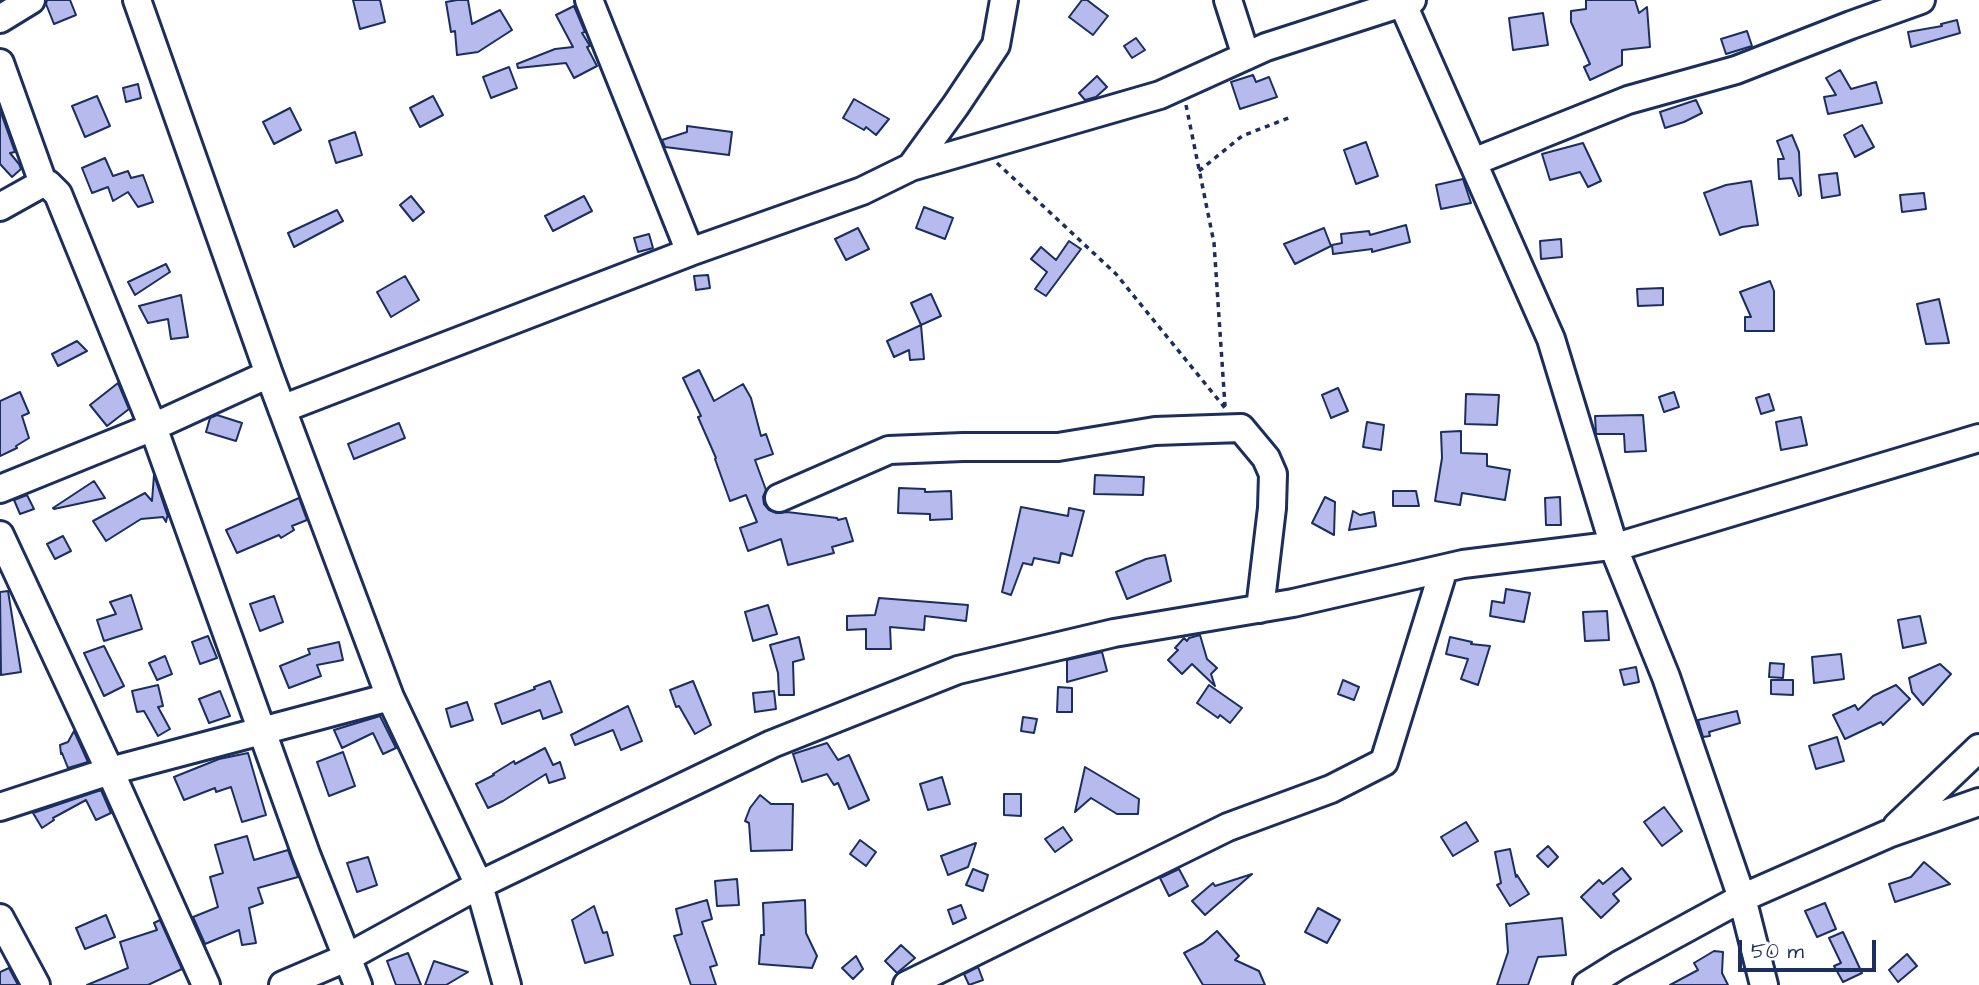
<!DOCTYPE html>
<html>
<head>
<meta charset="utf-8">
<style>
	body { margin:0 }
	#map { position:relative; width:1979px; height:985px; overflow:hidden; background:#fff; font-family:"Architects Daughter",sans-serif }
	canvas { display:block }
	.scale { position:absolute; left:1738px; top:940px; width:138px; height:32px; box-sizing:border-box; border:4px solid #1b2f5e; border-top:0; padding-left:9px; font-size:21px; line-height:24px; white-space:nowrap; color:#1b2f5e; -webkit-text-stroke:5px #fff; paint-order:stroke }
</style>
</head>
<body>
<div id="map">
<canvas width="1979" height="985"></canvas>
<div class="scale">50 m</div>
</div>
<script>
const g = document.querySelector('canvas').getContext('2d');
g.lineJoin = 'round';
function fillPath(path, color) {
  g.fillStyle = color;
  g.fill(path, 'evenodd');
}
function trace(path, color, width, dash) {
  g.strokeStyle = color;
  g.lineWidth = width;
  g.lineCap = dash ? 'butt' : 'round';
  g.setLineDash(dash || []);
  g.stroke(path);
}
const building = new Path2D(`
	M47,0h23l6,15 -22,9 -8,-20z
	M353,0h27l5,22 -25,7z
	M457,0h11l4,24 28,-14 12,20 -34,22 -21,3 -2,-24 -4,1 -5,-30z
	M1082,0h5l21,16 -15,19 -24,-18z
	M1586,0h49l4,13 8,-6 3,40 -28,3v15l-32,15 -6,-13 6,-3 -19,-42v-11l15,-2z
	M574,6l11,26 -3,1 8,13 -3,1 10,19 -23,12 -8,-15 -48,5 -1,-4 38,-15 18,-2 -17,-32z
	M1543,13l5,32 -35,5 -4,-32z
	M1957,20l3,13 -49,14 -3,-15 34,-6 -1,-2z
	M1747,31l5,15 -26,8 -5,-15z
	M1136,38l9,12 -13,8 -8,-12z
	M509,67l8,21 -26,10 -8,-21z
	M1840,70l11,19 25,-7 6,21 -54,11 -4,-17 12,-2 -10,-17z
	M1253,75l3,7 13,-5 8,20 -37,12 -9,-27z
	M1097,76l10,11 -11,10 -11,3 -6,-7z
	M138,84l3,14 -15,4 -3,-14z
	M97,96l13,30 -25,11 -13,-31z
	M433,96l10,19 -23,12 -10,-19z
	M854,99l35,20 -13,16 -10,-8 -2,3 -21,-12z
	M1696,100l6,13 -18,9 -19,6 -5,-16z
	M290,108l11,22 -27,14 -11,-22z
	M0,110l15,42 -5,1 9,11 2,5 -9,8 -12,-13z
	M1862,125l12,22 -19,10 -11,-22z
	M687,126l45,6 -3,23 -64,-8 -3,-7 25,-8z
	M355,132l7,23 -26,8 -7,-22z
	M1792,135l7,17 2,43 -2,1 -7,-18 -13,1 -1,-20h6l-7,-18z
	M1366,142l12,34 -22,8 -12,-34z
	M1583,143l18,38 -13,6 -8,-15 -30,8 -8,-26z
	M105,158l8,18 15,-5 3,7 12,-3 10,27 -15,5 -10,-15 -15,9 -5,-14 -16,6 -10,-25z
	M1837,173l3,22 -18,3 -3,-23z
	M1463,179l8,24 -30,6 -5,-24z
	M1751,181l7,44 -16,2 -22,8 -16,-42 22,-8z
	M1924,193l2,16 -24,3 -2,-17z
	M411,196l13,16 -11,9 -13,-16z
	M584,196l8,15 -39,20 -8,-15z
	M924,207l29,11 -8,21 -29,-11z
	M337,210l6,11 -49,26 -6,-14z
	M1406,225l4,17 -38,10v-3l-39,5 -1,-9 10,-2 -1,-9 28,-3 1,4z
	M858,228l11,21 -23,11 -11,-21z
	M1324,228l7,18 -36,18 -11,-20z
	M649,234l4,14 -15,4 -4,-14z
	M1561,239l1,18 -21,2 -1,-18z
	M1069,241l12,8 -35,47 -11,-7 12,-17 -16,-13 10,-12 15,13z
	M166,264l4,8 -35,23 -7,-13z
	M708,275l2,13 -14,2 -2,-14z
	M405,276l14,24 -28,17 -14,-25z
	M1770,281l4,10v40h-29v-14h6l-11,-25z
	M1663,288v17l-25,1 -1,-17z
	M931,294l10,22 -20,9 3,34 -14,1 -1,-10 -15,7 -7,-16 34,-16 -10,-22z
	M181,295l7,42 -17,2 -3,-20 -20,4 -9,-17z
	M1939,299l10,44 -23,1 -9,-40z
	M77,341l10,10 -29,15 -6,-12z
	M699,370l15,31 29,-17 8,14 10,38 5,-2 7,20 -18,6 11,30 -3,7 1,7 5,6 8,3 10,-1 50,6 1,2 8,-2 7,23 -21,6 2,6 -46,12 -7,-26 -33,12 -8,-23 17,-6 -11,-27 -16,6 -15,-42 1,-1 -18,-41 3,-1 -18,-38z
	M118,383l11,26 -22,17 -17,-21z
	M1338,388l10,23 -17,7 -9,-23z
	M20,392l9,21 -7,3 7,22 -13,8 1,2 -17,8v-55z
	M1674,392l5,15 -15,5 -5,-15z
	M1466,394l33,1 -2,30 -32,-1z
	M1769,394l5,16 -13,4 -5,-16z
	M217,415l25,8 -6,18 -30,-9 4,-14z
	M1643,415l3,36 -21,1 -1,-18h-28l-1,-18z
	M1801,417l6,28 -26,5 -5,-28z
	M1367,422l17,3 -3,25 -18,-3z
	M399,423l6,15 -51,21 -6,-15z
	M1461,431v22l26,1v12l23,4 -5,30 -43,-7 -2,12 -25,-4 7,-43 -1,-26z
	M154,475l14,42h-1l-1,5 -3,-5 -22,2 -35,22 -13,-20 52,-28 7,8z
	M1095,475l49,2 -1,18 -49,-1z
	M94,481l11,17 -51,11 -1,-1z
	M899,488l26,1v3l26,-1 1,28 -22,1v-6l-32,-1z
	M1393,491h23l3,15h-26z
	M27,495l7,14 -14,5 -6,-14z
	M1325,497l10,5 -1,33 -22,-12z
	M1560,497l1,28h-15l-1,-27z
	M299,498l8,22 -15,6 2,4 -13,8 -2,-3 -42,18 -11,-23z
	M1021,507l47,9 1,-8 15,3 -12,45 -11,-3 -2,10 -25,-5 -2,7 -9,-2 -12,32 -9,-3z
	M1353,511l7,4 14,-3 2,14 -27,4z
	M63,536l8,15 -16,8 -8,-15z
	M1165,555l6,26 -44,18 -11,-27 30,-13z
	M1506,589l24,4 -6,29 -34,-6 2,-15 12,2z
	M8,591l13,81 -20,3 -1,-83z
	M131,595l11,34 -38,12 -7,-21 19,-6 -6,-12z
	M274,596l9,26 -23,9 -10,-27z
	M879,598l89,7 -2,16 -41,-5 -1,14 -34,-3 1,22h-25v-20l-19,1v-14l28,-1z
	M768,605l9,29 -24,7 -8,-29z
	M1607,611l2,29 -24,1 -2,-29z
	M1920,616l6,27 -23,5 -5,-28z
	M1200,635l7,24 10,9 -6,6 4,12 -23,-22 -10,10 -14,-14 10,-10 -3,-2 9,-10 3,3 2,-3z
	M208,636l9,22 -17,6 -8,-22z
	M799,637l5,22 -11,3 1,33h-15l-1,-22 -8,-28z
	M1450,637l22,5 -1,2 19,2 -12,39 -17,-6 7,-20 -22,-5z
	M339,642l4,18 -26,5 4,11 -32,12 -9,-22 30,-12 -2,-5z
	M104,646l20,40 -20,10 -20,-43z
	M1102,652l5,19 -40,11v-22z
	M1841,654l3,25 -30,4 -2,-26z
	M165,656l7,18 -15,6 -8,-17z
	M1770,663l14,1 -1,14 -14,-1z
	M1940,664l11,10 -28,31 -11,-13 -3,-14z
	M1636,667l3,15 -15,3 -4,-15z
	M1343,680l16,7 -5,13 -16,-6z
	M1771,680h22v15l-22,-1z
	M550,681l12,31 -19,7 -3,-9 -38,14 -7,-20 40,-15 -1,-2z
	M693,681l18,44 -16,9 -16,-28 -3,1 -6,-17z
	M158,685l5,21 -5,1 12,22 -12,7 -14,-25 -7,1 -5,-21z
	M1209,685l33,23 -12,15 -10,-8 -2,3 -21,-15z
	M1896,685l14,14 -27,26 -2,-3 -36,17 -12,-24 22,-10 3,5 15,-14z
	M1058,687l14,1v24h-15z
	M220,691l10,25 -21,7 -10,-24z
	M774,691l2,18 -21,3 -2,-19z
	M467,702l6,18 -22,7 -5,-18z
	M628,706l14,35 -21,9 -8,-20 -38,15 -4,-10z
	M1737,711l3,12 -31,9 1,4 -7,1 -5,-17z
	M380,716l16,32 -13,6 -10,-21 -31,15 -8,-18z
	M1023,717l14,2 -3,14 -13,-2z
	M74,731l14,31 -20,6 -6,-15 -1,1 -1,-9 8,-3z
	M1837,737l7,24 -28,8 -7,-23z
	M827,743l11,17 11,-5 20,45 -20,9 -11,-26 -4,2 -7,-11 -25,8 -9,-28z
	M545,748l8,17 7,-3 5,16 -16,5 -3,-9 -43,27 -15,7 -12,-24 18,-9 -1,-1 21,-13 1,3z
	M343,752l12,34 -26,10 -12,-34z
	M248,753l18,62 -24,7 -11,-35 -15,5 -1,-4 -31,12 -10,-23 45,-18z
	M1085,767l54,32 -1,15h-21l-26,-16 -16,14z
	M942,777l8,27 -22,6 -8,-26z
	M101,790l10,23 -15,7 -10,-20 -33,18 1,2 -12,8 -9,-15z
	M1004,794h17v22l-17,-1z
	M760,795l11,9h22l-1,46 -41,1 -2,-28 -4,-2 5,-13z
	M1664,807l18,24 -20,15 -18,-24z
	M1466,822l12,19 -25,15 -12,-19z
	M1063,827l9,13 -17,12 -10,-13z
	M247,836l7,24 34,-10 10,27 -40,11 5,15 -14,5 7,35 -14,2 -3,-15 -34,14 -12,-27 25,-10 -8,-30 13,-4 -8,-28z
	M860,840l16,12 -10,14 -16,-12z
	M976,843l-8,24 -20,8 -7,-19z
	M1548,846l10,11 -10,10 -11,-11z
	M1510,849l6,28 1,-2 12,19 -19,12 -13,-21 4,-2 -6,-31z
	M368,857l9,28 -20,7 -10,-29z
	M1924,862l26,22 -55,18 -6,-18 22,-7z
	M1622,868l9,11 -18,15 6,7 -18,17 -20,-21 18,-17 4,4z
	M973,869l15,6 -5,16 -17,-6z
	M1179,869l9,17 -19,10 -9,-18z
	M1252,874l-47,41 -13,-14 21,-18 2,3z
	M737,879l2,26 -22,1 -2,-25z
	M707,900l5,19 -10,3 15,43 -7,2 6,18h-25l-17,-49 8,-2 -6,-25z
	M805,900l1,33 11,23 -5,12 -53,-4 2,-29h3l-1,-32z
	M1825,903l11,26 -19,8 -12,-26z
	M961,905l5,13 -13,6 -5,-14z
	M594,906l9,27 4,-1 6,23 -28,8 -13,-43z
	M1318,908l22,12 -13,23 -22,-11z
	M106,915l9,22 -30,12 -9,-21z
	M1562,918l4,37 -28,2 -10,28h-31l11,-33 -2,-28z
	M160,920l22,49 -34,16h-61l41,-17 -8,-26 37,-12 -3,-7z
	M1217,931l22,25 -4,4 24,11 6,14h-62l-19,-32 19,-10z
	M1843,932l19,41 -19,9 -9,-16 7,-3 -12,-25z
	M901,945l14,13 -18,15 -12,-12z
	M1714,951l9,1 -1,21 6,12h-58l28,-15 -4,-7z
	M408,953l13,32h-25l-9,-24z
	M1907,954l10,12 -19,16 -9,-12z
	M856,956l7,13 -10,10 -11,-11z
	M434,961l34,11 -22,13h-21z
	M978,967l5,13 -14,5 -5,-11z
	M9,968l9,17h-18v-13z`);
fillPath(building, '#b6baec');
trace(building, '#1b2f5e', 2);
const minor = new Path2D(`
	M137,0l132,374 121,323 89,188 28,100
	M589,0l101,252
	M1228,0l18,56
	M1401,0l150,339 66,217 49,121 76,221 22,87
	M0,19l31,-19
	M0,63l43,120 5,1 10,10 95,233 153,427 52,131
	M1473,162l155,-62 108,-30 115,-45 70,-25
	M911,167l45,-62 40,-60 8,-45
	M0,207l43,-24
	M282,409l408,-157 172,-61 49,-24 249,-72 106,-48 146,-47
	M0,489l153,-62 116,-53
	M779,498l110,-48 74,-3h95l97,-16 86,-3 25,30 7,16 -1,34 -12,101
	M0,535l110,236 96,214
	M0,807l110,-36 280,-74
	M1897,826l82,-78
	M0,918l36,67
	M283,985l63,-27 133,-73 293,-141 186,-74 156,-37 179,-30 170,-39 163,-20 353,-106
	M907,985l321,-158 103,-38 53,-27 57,-184
	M1587,985l32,-20 123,-67 146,-64 91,-32`);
trace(minor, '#1b2f5e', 32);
trace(new Path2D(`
	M1186,105l28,138 11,163
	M997,163l119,111 109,134
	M1199,171l43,-35 49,-19`), '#1b2f5e', 3.5, [5, 5]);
trace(minor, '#fff', 26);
</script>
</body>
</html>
